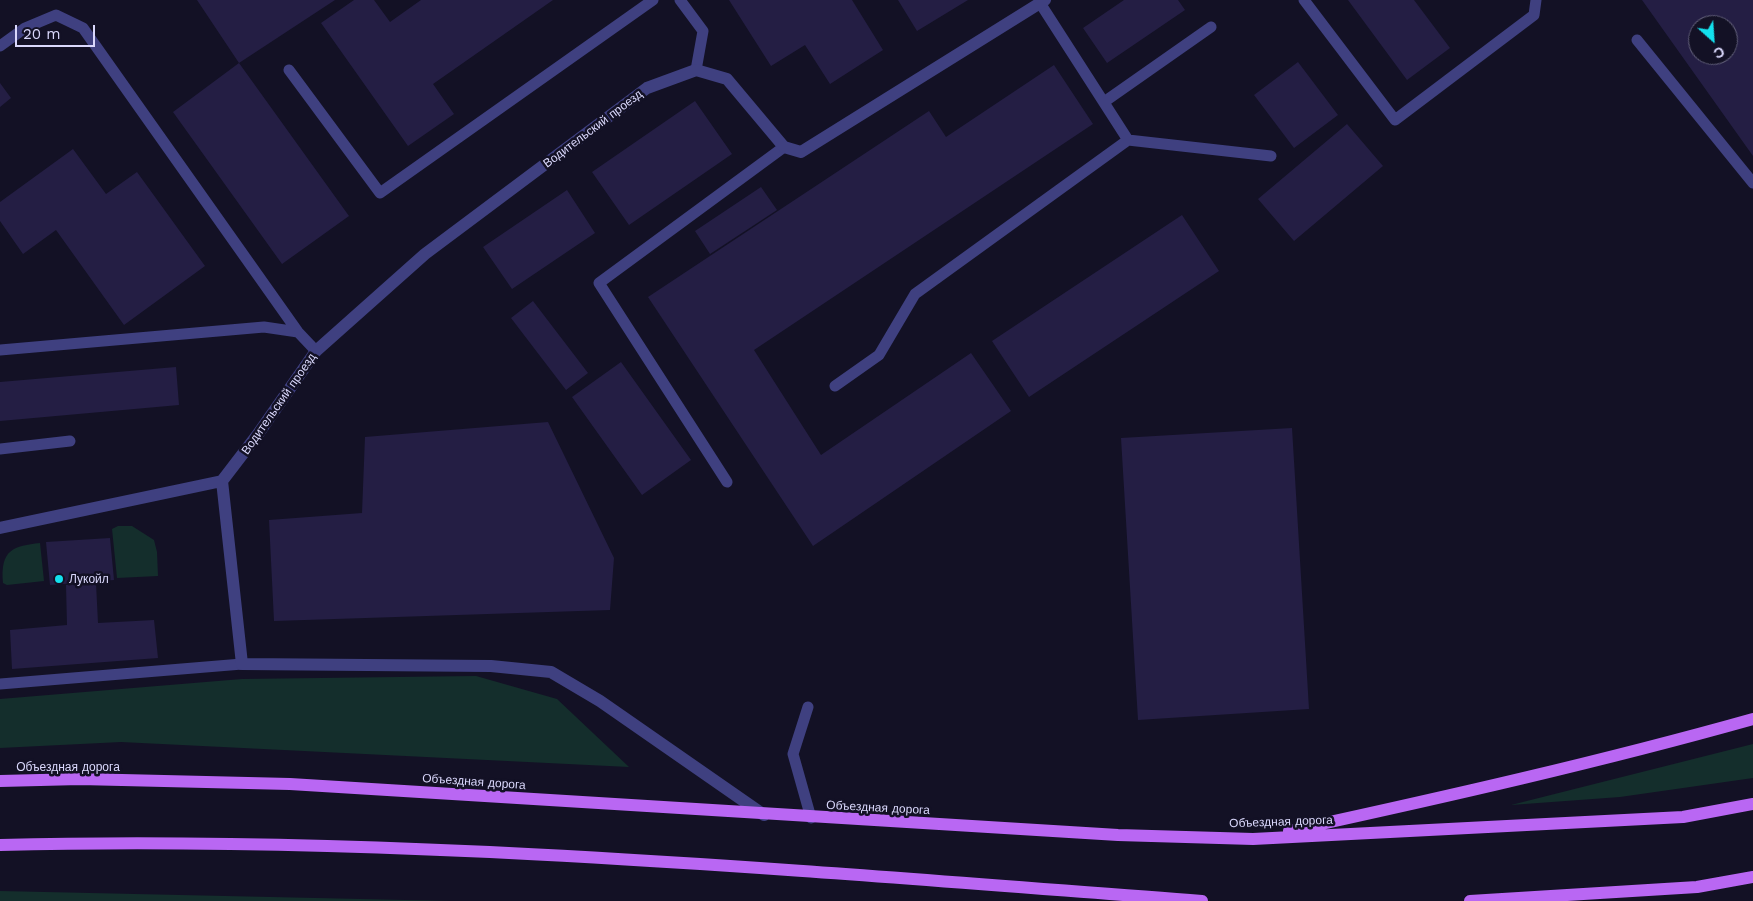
<!DOCTYPE html>
<html>
<head>
<meta charset="utf-8">
<style>
	body { margin:0 }
	#map { position:relative; width:1753px; height:901px; overflow:hidden; background:#131125; font-family:"Work Sans",sans-serif }
	canvas { display:block }
	.north { position:absolute; left:1688px; top:15px; width:50px; height:50px; box-sizing:border-box; background:#131125; border:1px solid #63617b; border-radius:50%; rotate:154deg; font-size:14px; font-weight:700; line-height:20px; text-align:center; color:#dad8fc }
	.north::after { content:''; display:block; margin:auto; width:18px; height:22px; background:#13e0ed; clip-path:polygon(50% 0,100% 100%,50% 72%,0 100%) }
	.scale { position:absolute; left:15px; top:25px; width:80px; height:22px; box-sizing:border-box; border:2px solid #dad8fc; border-top:0; padding-left:6px; font-size:15px; line-height:18px; white-space:nowrap; color:#dad8fc; -webkit-text-stroke:4px #131125; paint-order:stroke }
</style>
</head>
<body>
<div id="map">
<canvas width="1753" height="901"></canvas>
<div class="north">С</div>
<div class="scale">20 m</div>
</div>
<script>
const g = document.querySelector('canvas').getContext('2d');
g.lineJoin = 'round';
function fillPath(path, color) {
  g.fillStyle = color;
  g.fill(path, 'evenodd');
}
function trace(path, color, width, dash) {
  g.strokeStyle = color;
  g.lineWidth = width;
  g.lineCap = dash ? 'butt' : 'round';
  g.setLineDash(dash || []);
  g.stroke(path);
}
function write(font, color, halo, rows, align = 'center') {
  g.font = font + ' "Work Sans",sans-serif';
  g.lineWidth = 5;
  g.setLineDash([]);
  g.textBaseline = 'middle';
  g.strokeStyle = halo;
  g.fillStyle = color;
  for (const [text, x, y, turn = 0] of rows) {
    g.save();
    g.translate(x, y);
    g.rotate((+turn || 0) * Math.PI / 180);
    g.textAlign = isNaN(turn) ? turn : align;
    if (halo) g.strokeText(text, 0, 0);
    g.fillText(text, 0, 0);
    g.restore();
  }
}
fillPath(new Path2D(`
	M118,526h14l22,14 3,12 1,24 -41,2 -5,-49z
	M40,543l4,38 -37,4 -4,-2c-3,-34 11,-37 37,-40z
	M476,676l81,23 72,68 -508,-25 -121,6v-49l242,-20z
	M1753,744v34l-133,19 -109,8z
	M0,891l451,10h-451z`), '#142e2c');
fillPath(new Path2D(`
	M197,0h138l-96,63 110,153 -67,48 -109,-152 66,-49z
	M354,0h20l16,22 31,-22h132l-120,84 21,30 -46,32 -87,-123z
	M729,0h123l31,50 -53,34 -25,-39 -34,21z
	M898,0h70l-51,31z
	M1124,0h54l7,10 -78,53 -24,-35z
	M1348,0h66l36,48 -43,32z
	M1642,0h111v156zM1698,25h30v30h-30z
	M1298,62l40,53 -44,33 -40,-53z
	M1054,65l39,59 -339,226 67,105 150,-102 40,58 -198,135 -165,-249 281,-186 17,26z
	M0,83l11,15 -11,9z
	M695,101l37,53 -103,71 -37,-53z
	M1347,124l36,42 -89,75 -36,-42z
	M73,149l33,45 31,-22 68,94 -81,59 -68,-95 -33,24 -23,-33v-19z
	M761,187l16,23 -67,44 -15,-23z
	M567,190l28,43 -83,56 -29,-42z
	M1182,215l37,56 -190,126 -37,-56z
	M533,301l55,72 -22,17 -55,-72z
	M621,362l70,98 -49,35 -70,-98z
	M176,367l3,38 -179,16v-39z
	M548,422l66,136 -4,52 -336,11 -5,-101 93,-7 3,-76z
	M1292,428l17,281 -171,11 -17,-282z
	M110,538l4,42 -64,5 -4,-43z
	M96,583l2,40 56,-3 4,38 -146,11 -2,-39 57,-5 -1,-40z`), '#241e44');
trace(new Path2D(`
	M680,0l23,31 -7,39
	M1304,0l91,120 139,-105 2,-15
	M1040,3l88,137 143,16
	M1637,40l116,143
	M0,46l25,-18 31,-13 27,13 215,304 18,19
	M289,70l91,123 273,-193
	M1104,102l107,-75
	M0,350l264,-23 34,5
	M835,386l44,-31 36,-61 213,-154
	M0,449l70,-8
	M727,482l-128,-199 185,-136
	M0,684l242,-20
	M808,707l-15,47 18,64`), '#3f4080', 11);
trace(new Path2D(`
	M222,481l36,-47 58,-83 109,-97 222,-166 49,-18 31,9 57,68 17,5 244,-152
	M0,528l222,-47 20,183 249,2 60,6 49,29 164,114`), '#3f4080', 12);
trace(new Path2D(`
	M0,781l80,-2 210,5 828,51 135,4 430,-22 70,-13
	M1289,831c156,-34 311,-69 464,-112
	M0,845c401,-10 802,26 1202,56
	M1470,901l227,-14 56,-10`), '#b967f3', 12);
for (const [x, y, r, color] of [
	[59,579,5,"#13e0ed"]
]) {
  const dot = new Path2D();
  dot.arc(x, y, r, 0, 2 * Math.PI);
  g.fillStyle = color;
  g.fill(dot);
  trace(dot, '#131125', 2);
}
write('12px', '#dad8fc', '#131125', [
	["Водительский проезд",593,129,-37],
	["Водительский проезд",279,404,-55],
	["Объездная дорога",68,767],
	["Объездная дорога",474,782,4],
	["Объездная дорога",878,808,3],
	["Объездная дорога",1281,822,-2]
]);
write('12px', '#dad8fc', '#131125', [
	["Лукойл",69,579]
], 'left');
</script>
</body>
</html>
